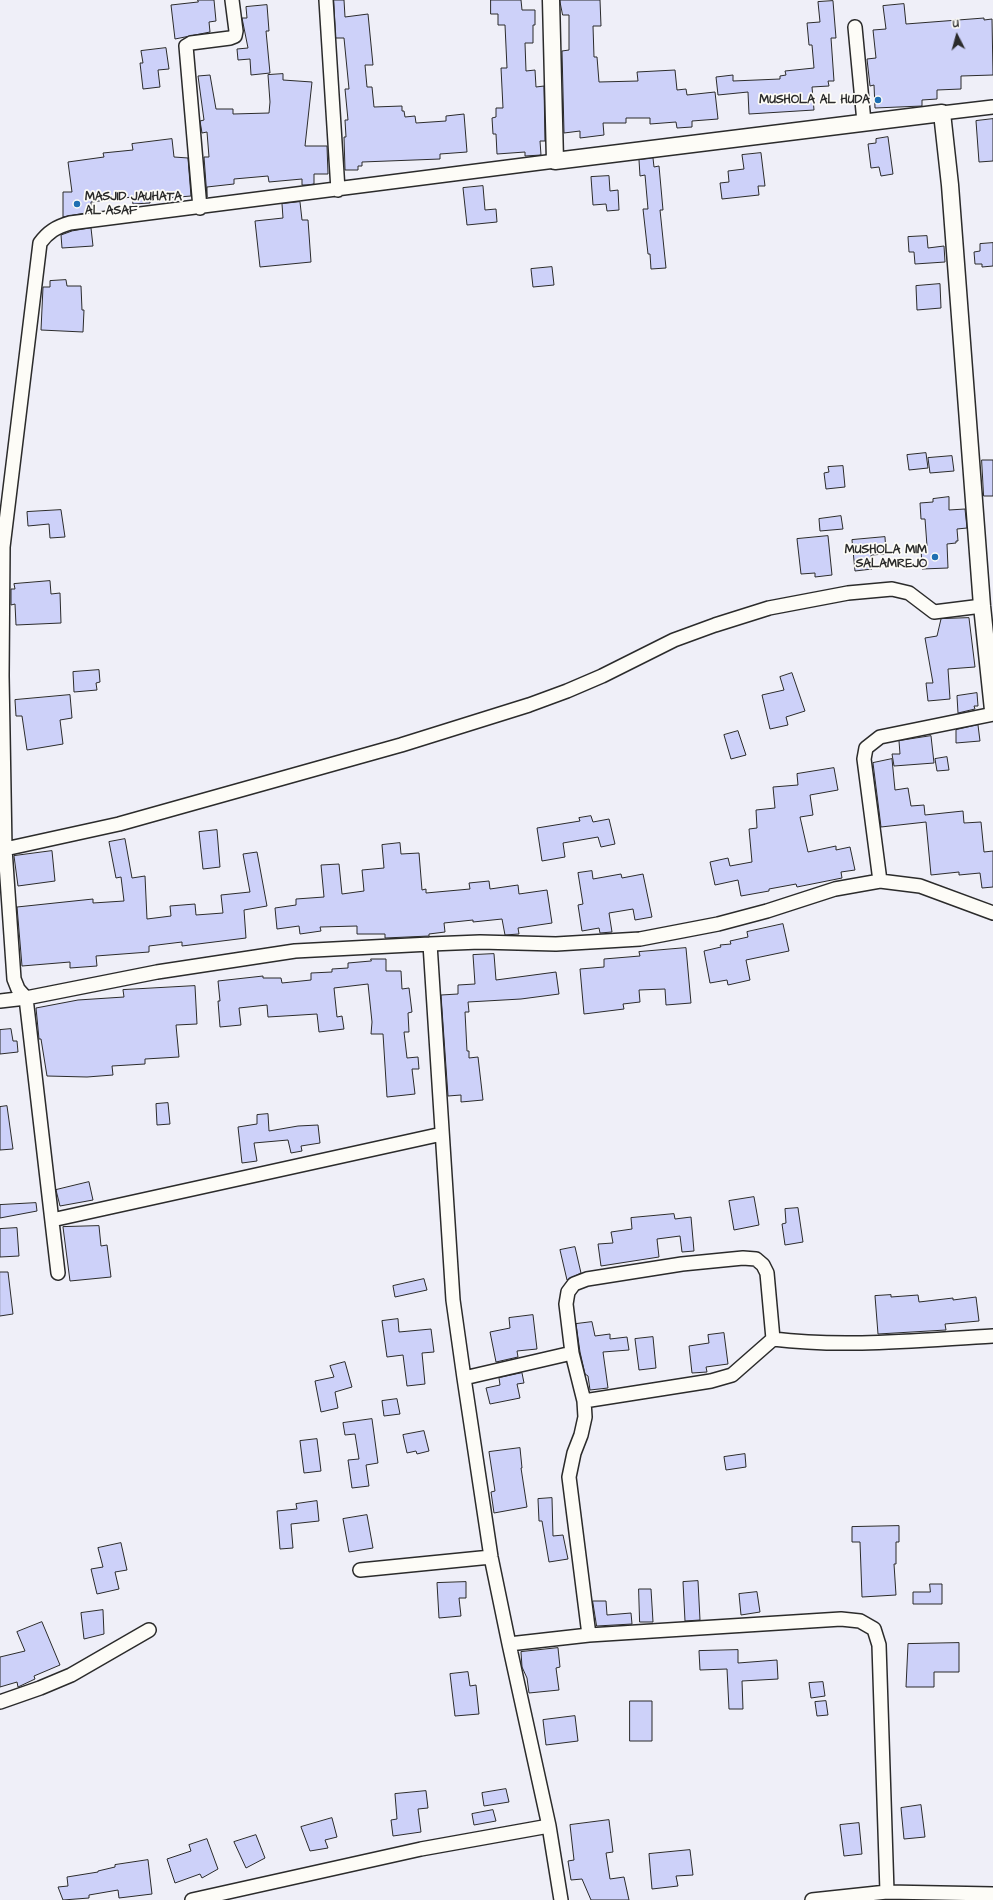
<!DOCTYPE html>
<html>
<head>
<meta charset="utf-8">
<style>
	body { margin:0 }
	#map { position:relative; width:993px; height:1900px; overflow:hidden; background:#efeff8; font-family:"Architects Daughter",sans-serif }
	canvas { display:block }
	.north { position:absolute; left:937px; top:16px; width:40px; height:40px; -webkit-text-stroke:3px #fdfcf7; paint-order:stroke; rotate:354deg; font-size:11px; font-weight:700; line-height:16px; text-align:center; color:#2b2b2b }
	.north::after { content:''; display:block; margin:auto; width:14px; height:18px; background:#2b2b2b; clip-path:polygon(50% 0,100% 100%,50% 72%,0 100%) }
</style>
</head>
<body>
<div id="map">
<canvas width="993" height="1900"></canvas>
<div class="north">U</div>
</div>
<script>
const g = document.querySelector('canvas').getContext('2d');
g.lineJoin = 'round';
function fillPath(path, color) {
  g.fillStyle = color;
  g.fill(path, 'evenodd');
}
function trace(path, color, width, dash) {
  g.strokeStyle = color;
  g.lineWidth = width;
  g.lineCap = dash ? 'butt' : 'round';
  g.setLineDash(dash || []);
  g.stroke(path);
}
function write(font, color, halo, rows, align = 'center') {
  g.font = font + ' "Architects Daughter",sans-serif';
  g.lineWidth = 3.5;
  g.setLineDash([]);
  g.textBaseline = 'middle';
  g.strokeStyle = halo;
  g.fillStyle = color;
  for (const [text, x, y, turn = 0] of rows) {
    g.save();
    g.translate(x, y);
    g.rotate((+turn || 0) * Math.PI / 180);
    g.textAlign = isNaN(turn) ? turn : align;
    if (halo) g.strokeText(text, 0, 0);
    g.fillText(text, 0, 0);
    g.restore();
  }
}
const building = new Path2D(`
	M198,0h16l2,21 -7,1 1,10 -35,7 -4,-34 27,-3z
	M334,0h10l1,17 23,-3 5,51h-8l2,22h5l2,20 28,-1v5h2l1,6 10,-1 1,7 30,-2v-5l18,-2 3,38 -27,2v5l-78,3v4h-4v4h-13l-1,-33h2l-1,-17h3l-3,-31h4l-5,-51h-8z
	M491,0h30l1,10h13v15h-2v18h-8l1,28 9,-1 1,17 8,-1 1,55h-5l1,14 -16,1v-4l-28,2 -1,-20h-3l-1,-16 4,-1v-9h7l-2,-40h6l-2,-43h-7v-11h-7z
	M560,0h40l1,26h-8l1,31h3l2,25 39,-1 -1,-9 38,-2 2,20 9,-1 1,6 28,-3 3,27 -26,2v6l-15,1 -1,-6 -26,2v-6h-24v5h-23l1,12 -24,3v-7l-16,2 -2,-82 7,-1v-35h-6z
	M833,1l3,37h-5l3,43h-6l1,5 -17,1 2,23 -65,4 -1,-22 -30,3 -2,-18 17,-2v6l47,-2v-3l6,-1 -1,-4 29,-3 -2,-23h-3l-2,-22 13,-1 -2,-20z
	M904,4l2,20 78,-6v2l8,-1 1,56 -32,1v13l-24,1v9l-15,1v6l-47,2 -1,-23 -4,1 -3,-27 9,-1 -3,-28 13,-1 -3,-23z
	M267,5l2,26h-3l4,42 -19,2 -1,-16 -12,1 -1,-11 11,-1 -6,-30h5l-1,-11z
	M166,48l3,21 -11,1 2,17 -17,2 -3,-26h3l-2,-12z
	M283,74v6l29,2 -7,64h22l1,28h-14v10l-7,1h-5v-6l-33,3 -1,-6 -34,3v5l-27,3v10l-3,-40h5l-2,-25 -5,1 -2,-12 4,-1 -6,-44 12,-1 6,34h17v5l36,-1 1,-11 -2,-27z
	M993,119v42l-14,1 -3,-41z
	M888,137l5,37 -12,2 -2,-9 -8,1 -3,-24 8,-1v-4z
	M172,139l2,18 14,1 3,38 -36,3 -5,1v3l-17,1 -1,-7 -41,5v10l-28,5v-25h9l-4,-30 36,-5 -1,-4 30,-3 -1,-6z
	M761,153l4,33h-7l1,9 -37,4 -2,-16 9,-1 -1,-11 16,-2 -2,-14z
	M653,158l1,9 5,-1 4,44h-3l6,58 -15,1 -1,-15h-2l-5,-45h5l-3,-34 -5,1 -1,-16z
	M609,176l1,15 8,-1 1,20 -12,1 -1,-7 -13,1 -2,-28z
	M483,186l2,24 11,-1 1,13 -30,3 -4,-37z
	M300,202l2,18h6l3,42 -51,5 -5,-46 28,-3 -1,-14z
	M91,228l2,18 -31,2 -1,-13 11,-4z
	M927,236l1,12 16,-2 1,16 -30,2 -1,-12h-5l-1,-15z
	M993,243v23l-11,1v-3h-7l-1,-12 6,-1v-7z
	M552,267l2,18 -21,2 -2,-18z
	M66,280l1,6h14l1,24h2l-1,22 -42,-2 2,-43h7v-6z
	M940,284l1,24 -24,2 -1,-24z
	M926,453l2,15 -19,2 -2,-15z
	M952,456l2,15 -24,2 -2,-15z
	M982,460h11v36h-9z
	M843,466l2,21 -19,2 -2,-16 5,-1 -1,-5z
	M949,497v13l16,-1 2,19 -10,1 1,12h-2v2l-9,1 1,24 -26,1 -1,-23h6l-2,-27h-4l-1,-16 13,-1v-3z
	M61,510l4,27 -15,1 -1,-14 -21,2 -1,-14z
	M841,516l2,13 -23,2 -1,-12z
	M828,536l4,39 -17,2v-4l-14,1 -4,-35z
	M885,537l1,17 -15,1 1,14 -17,2 -3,-31z
	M50,581l1,13 9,-1 1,30 -45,2 -1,-21 -4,1v-16h4l-1,-5z
	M969,618l6,49 -27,2 2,30 -22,2 -2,-18h7l-8,-45 12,-2 4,-17z
	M99,670l1,12 -4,1 1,7 -23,2 -1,-20z
	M792,673l13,38 -19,6 2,8 -18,4 -8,-34 22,-5 -4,-13z
	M977,693l1,13h-4l1,3 -17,4 -1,-17z
	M70,695l2,23 -12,2 3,24 -36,6 -5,-34h-6l-1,-16z
	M978,725l2,16 -24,2v-13z
	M738,731l8,24 -15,4 -7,-24z
	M931,736l3,27 -40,3 -2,-12h8l-1,-13z
	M947,757l2,13 -12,1 -2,-12z
	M892,759l3,31 13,-2 3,18 13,-1 1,10 38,-4 1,12 17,-1 3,30 9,-1v36l-11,1 -2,-15 -21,2v-3l-28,3 -5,-53 -45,5 -8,-64z
	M834,768l4,22 -28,5 3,20 -13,2 8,35 28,-6v4l14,-3 5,23 -14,2 1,6 -45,9 -1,-3 -27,5v2l-28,5 -3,-16 -23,5 -5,-23 18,-4 2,8 22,-4 -3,-33 8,-1 -1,-18 19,-2 -2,-21 25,-2 -1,-11z
	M591,816l2,6 16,-3 6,25 -14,3 -3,-10 -35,6 2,14 -23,4 -5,-33 43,-7 -1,-3z
	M217,830l3,37 -17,2 -4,-37z
	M125,839l7,39 13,-2 2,43 24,-3 -1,-10 25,-2 1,11 27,-2 -2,-18 29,-3 -7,-38 14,-2 10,54 -23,4 2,28 -64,8v-4l-33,4v6l-53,4 1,10 -27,2v-6l-48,4 -5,-59 76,-8v4l31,-2 -3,-24 -5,1 -7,-36z
	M400,843l1,11 18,-1 3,37 4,-1v4l44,-4 -1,-6 20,-2 1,8 28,-4 1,9 28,-4 5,33 -34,5 1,6 -14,1 -3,-16 -29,3v-2l-29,3 1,9 -16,2v2l-44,2v-4h-28v-8l-37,1 1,4 -21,3 -1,-8 -22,3 -2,-21 21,-3v-6l28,-2 -3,-32 18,-1 3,30 22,-3 -2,-21 22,-2 -2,-23z
	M52,851l3,30 -37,5 -4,-30z
	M592,871l1,8 28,-5 1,4 21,-4 9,43 -17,3 -2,-11 -24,4 3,19 -12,1 -1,-5 -17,3 -4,-26 5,-1 -5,-31z
	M783,924l6,27 -43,9 4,20 -22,5 -1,-5 -17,3 -6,-32 17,-4 -1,-2 11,-1 -1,-3 18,-4 -1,-5z
	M686,948l5,55 -25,2 -1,-16 -26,1 1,12 -17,2 1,5 -40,5 -4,-45 24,-2v-8l36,-3 -1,-4z
	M494,954l2,26 60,-8 3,22 -38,5 -53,3 1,10h-4l2,39h2v7l9,-1 5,43 -22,2v-7l-13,1 -7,-101 17,-1v-9l17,-1 -2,-29z
	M371,959h15v12h15l1,18 7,-1 3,24 -4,1 1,19h-5l3,26 11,-1 1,12h-7l3,25 -28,3 -4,-63h-12l1,-12 -4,-38 -34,4 3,29 5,-1 2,13 -25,3 -2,-18 -49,3 -1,-12 -28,3 2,17 -21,2 -2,-26h2l-2,-20 45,-5v2h18l1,5 29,-3v-7l21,-1v-3l16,-1v-5l23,-2z
	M195,986l2,38 -21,1 3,32 -34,2v5l-33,2 1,9 -26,2 -40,-1 -6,-37h-2l-3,-31 42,-8 46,-3 -1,-7z
	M11,1029l2,12h4l1,11 -18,2v-24z
	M168,1103l2,21 -13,1 -1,-21z
	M7,1106l6,43 -13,1v-43z
	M268,1114l1,17 29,-5 20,-1 2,18 -19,3 1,5 -11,2 -3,-13 -34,3 3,18 -15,2 -4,-36 19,-3v-9z
	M89,1182l4,18 -33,6 -4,-16z
	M754,1197l5,28 -25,5 -5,-29z
	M36,1203l1,8 -37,7v-13z
	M798,1208l5,34 -18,3 -3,-21 4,-1 -1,-14z
	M674,1214l1,5 16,-2 3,34 -12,1 -2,-16 -23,3 2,18 -58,9 -3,-22 15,-1 -2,-11 21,-3 -1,-11z
	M99,1226l2,20 6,-1 4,32 -41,4 -7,-54z
	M17,1228l2,28 -19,1v-28z
	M575,1247l6,26 -14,7 -7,-30z
	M0,1272h8l5,42 -13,2z
	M424,1279l3,11 -32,7 -2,-11z
	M891,1295v2l27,-2 1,7 34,-4v2l23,-3 3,24 -34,3 1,6 -68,4 -3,-38z
	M533,1315l4,34 -20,2 1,6 -22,5 -6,-30 20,-4 -1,-10z
	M398,1319l1,13 32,-3 3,23 -12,1 3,31 -18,2 -4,-31 -16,2 -5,-36z
	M592,1322l3,14 15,-2v5l17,-2 2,13 -26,2 5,36 -18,2 -2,-14 -3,-2 -5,-22 -4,-28z
	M724,1333l4,31 -22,3 1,5 -15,1 -3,-27 20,-3 -1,-8z
	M653,1337l3,31 -17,2 -4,-31z
	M345,1362l7,25 -17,5 3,16 -17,4 -6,-31 19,-4 -4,-11z
	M522,1373l2,10 -7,1 3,14 -30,6 -4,-16 14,-3 -1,-7z
	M397,1399l3,15 -16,2 -2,-15z
	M372,1419l6,44 -12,2 3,21 -17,2 -4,-28 11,-1 -4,-25 -10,1 -2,-12z
	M424,1431l5,20 -12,3 -1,-3 -9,2 -4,-18z
	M317,1439l4,32 -17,2 -4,-32z
	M520,1448l2,20h-1l6,39 -33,6 -3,-21 4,-1 -6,-39z
	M745,1454l1,13 -20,3 -2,-13z
	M552,1498l1,38 10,-1 5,24 -19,3 -7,-41h-3l-1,-22z
	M317,1501l2,20 -28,3 2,24 -13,1 -3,-38 20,-2 -1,-5z
	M367,1515l6,33 -24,4 -6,-33z
	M899,1526v16h-3v22h-2l2,31 -34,2 -2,-55h-8v-15z
	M121,1543l6,27 -12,2 4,17 -22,5 -6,-25 12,-2 -5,-19z
	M698,1581l2,39 -15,1 -2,-39z
	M466,1582v16h-7l2,18 -22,2 -2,-35z
	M930,1584h12v20h-29v-12h17z
	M639,1589h12l2,33h-13z
	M757,1592l3,20 -19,3 -2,-21z
	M593,1601h13l1,14 24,-2 1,11 -35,2z
	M103,1610l1,24 -20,5 -3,-26z
	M42,1622l18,43 -26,11 1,3 -17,8 -1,-5 -17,5v-30l25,-6 -8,-19z
	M959,1643v29h-25v15h-28l2,-43z
	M558,1648l2,19 -4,1 3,22 -30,3 -2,-15 -5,-11 -1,-15z
	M738,1650v13l39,-3 1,19 -36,2 1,28h-14l-2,-40 -27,1 -1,-19z
	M468,1672l2,14 6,-1 3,29 -24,2 -5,-42z
	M823,1682l2,14 -14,2 -2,-15z
	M630,1701h22v40h-22z
	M826,1701l2,14 -11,1 -2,-14z
	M575,1716l3,25 -32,4 -3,-25z
	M506,1789l3,13 -25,4 -2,-13z
	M426,1791l2,17 -10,1 3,23 -28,4 -2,-16 6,-1 -2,-25z
	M921,1805l4,32 -21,2 -3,-31z
	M493,1810l3,11 -22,4 -2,-11z
	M332,1818l5,19 -12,3 3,8 -18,3 -9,-24z
	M609,1820l4,32 -7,1 4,26 14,-2 5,23h-38l-9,-21 -11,1 -3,-19 6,-1 -4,-35z
	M859,1823l3,31 -18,2 -4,-31z
	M256,1835l9,23 -19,10 -12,-26z
	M207,1839l11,30 -16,9 -2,-4 -25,9 -8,-24 24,-8 -2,-6z
	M690,1850l3,25 -17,1 2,10 -26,3 -3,-35z
	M148,1860l4,34 -33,4 -1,-8 -29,5v3l-26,2 -5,-13 10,-1 -1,-9 31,-5v-1l17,-4v-2z`);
fillPath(building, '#cdd1f9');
trace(building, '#2b2b2b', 1);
const minor = new Path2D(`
	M326,0l12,190
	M855,27l9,95
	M942,113l51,-6
	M200,208l-14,-162 5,-3 39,-5 5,-2 1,-5 -4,-31
	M5,849l114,-25 282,-79 128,-40 38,-14 35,-15 72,-36 41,-15 54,-17 79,-15 44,-4 17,4 25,19 48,-6
	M880,881l-16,-122 2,-11 14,-11 113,-23
	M430,944l23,356 11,78 27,179 18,87 40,182 12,74
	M0,1001l26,-3 131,-26 138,-21 135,-7 50,-2 76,2 84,-5 78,-15 49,-13 68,-22 45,-8 40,5 73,27
	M52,1220l390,-86
	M58,1273l-32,-275 -8,-9 -4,-10 -9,-130 -3,-173 1,-129 37,-304c8,-11 16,-16 30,-20l485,-62
	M572,1353l12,48 1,16 -4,18 -7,18 -5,24 20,158
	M464,1378l108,-25 -6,-49 2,-12 6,-8 13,-5 95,-15 61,-6 13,1 7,6 4,8 6,66c72,9 147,1 220,-3
	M584,1401l127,-20 21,-6 41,-36
	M360,1570l131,-13
	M509,1644l80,-9 252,-16 19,2 14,8 5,16 8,247 106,2
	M0,1702l40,-14 31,-13 78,-45
	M192,1900l229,-51 128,-23
	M812,1900l75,-8`);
const tertiary = new Path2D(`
	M551,0l4,161 387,-48 8,72 32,421 11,104`);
trace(minor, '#2b2b2b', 16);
trace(tertiary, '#2b2b2b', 19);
trace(minor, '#fdfcf7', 13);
trace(tertiary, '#fdfcf7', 16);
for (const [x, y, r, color] of [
	[878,100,4,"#1f6fb2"],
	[77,204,4,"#1f6fb2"],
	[935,557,4,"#1f6fb2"]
]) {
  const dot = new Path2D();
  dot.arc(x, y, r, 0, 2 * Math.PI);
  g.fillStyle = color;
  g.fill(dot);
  trace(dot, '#fdfcf7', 1.5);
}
write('bold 12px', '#2b2b2b', '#fdfcf7', [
	["MUSHOLA AL HUDA",870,100],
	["MASJID JAUHATA",85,197,"left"],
	["AL ASAF",85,211,"left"],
	["MUSHOLA MIM",927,550],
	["SALAMREJO",927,564]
], 'right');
</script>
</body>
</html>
